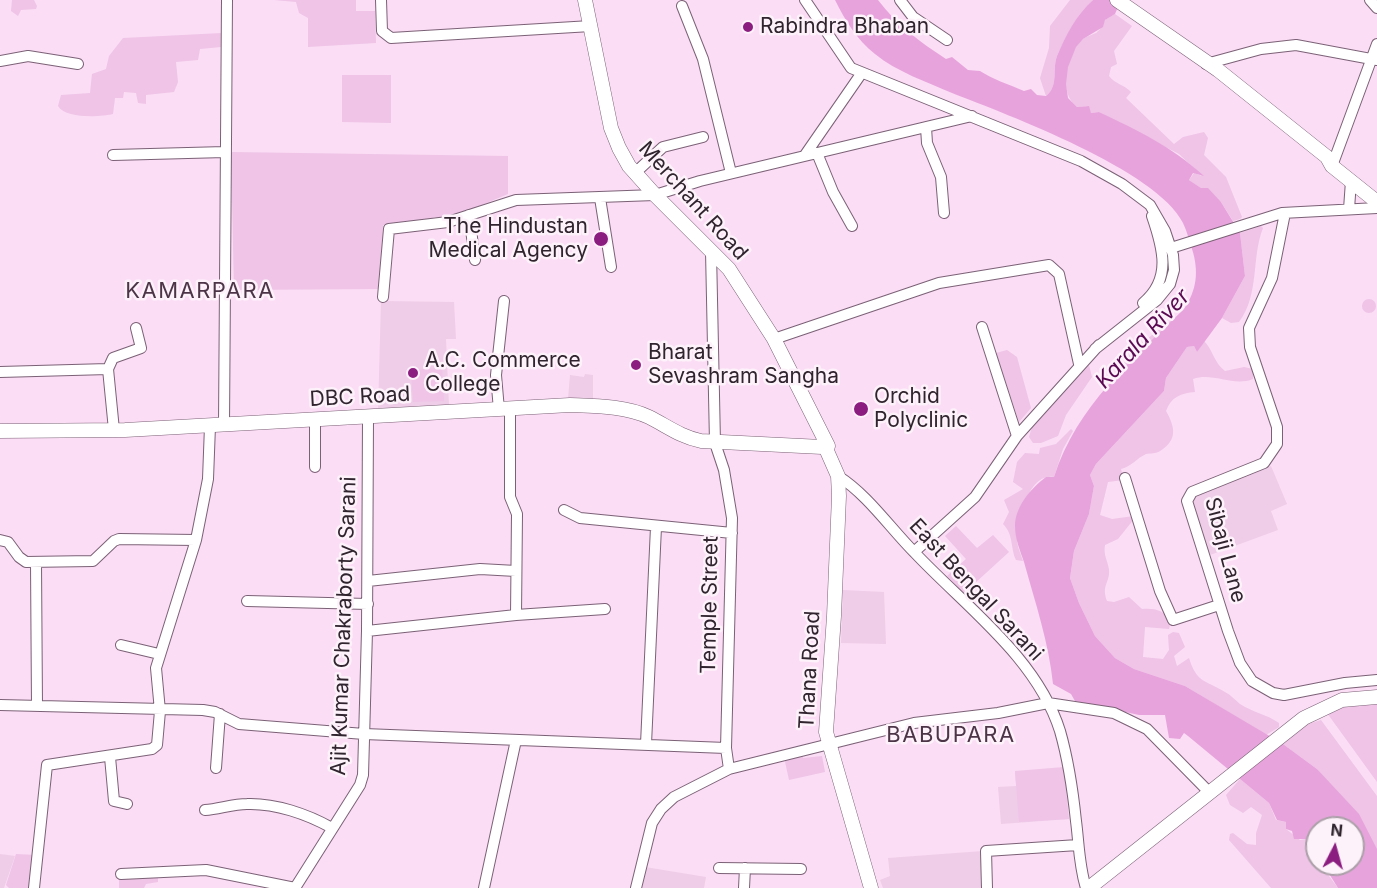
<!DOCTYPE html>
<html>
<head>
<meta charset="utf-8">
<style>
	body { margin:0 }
	#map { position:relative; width:1377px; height:888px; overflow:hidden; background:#fbddf5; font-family:Inter,sans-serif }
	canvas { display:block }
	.north { position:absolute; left:1305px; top:816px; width:60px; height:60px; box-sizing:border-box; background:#fdf1fa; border:2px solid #ab9fa8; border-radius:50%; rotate:6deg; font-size:16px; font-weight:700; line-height:24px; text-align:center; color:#30252e }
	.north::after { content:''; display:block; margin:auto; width:21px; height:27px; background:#8c1d80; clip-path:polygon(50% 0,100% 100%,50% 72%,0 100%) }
</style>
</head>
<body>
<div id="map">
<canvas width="1377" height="888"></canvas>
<div class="north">N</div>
</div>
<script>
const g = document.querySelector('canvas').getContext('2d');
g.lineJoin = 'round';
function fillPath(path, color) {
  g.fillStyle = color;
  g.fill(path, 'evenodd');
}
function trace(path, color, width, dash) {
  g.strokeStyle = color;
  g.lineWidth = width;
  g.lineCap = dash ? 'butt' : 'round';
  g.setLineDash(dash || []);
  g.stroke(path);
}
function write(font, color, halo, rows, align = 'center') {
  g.font = font + ' Inter,sans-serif';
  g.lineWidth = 5;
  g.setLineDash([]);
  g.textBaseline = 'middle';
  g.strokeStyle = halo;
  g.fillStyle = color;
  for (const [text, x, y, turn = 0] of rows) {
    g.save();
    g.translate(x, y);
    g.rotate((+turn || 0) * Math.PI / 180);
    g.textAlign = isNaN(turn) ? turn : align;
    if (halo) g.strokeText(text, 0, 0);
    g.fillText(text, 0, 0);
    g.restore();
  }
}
fillPath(new Path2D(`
	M381,301l73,1 2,37h-10l3,67 -71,6z
	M585,374l8,1v26l-25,-2 2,-24 14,2z
	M1271,466l16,38 -16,7 7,19 -68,25 -19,-50 2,-9z
	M843,590l41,2 2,52 -45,-1z
	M1015,771l54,48 -68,5 -3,-37 18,-1z
	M983,851l1,37h-101l-3,-8 10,-4 -2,-18z
	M0,854l15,2 -11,32h-4z
	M645,867l61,10 -2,11h-62z`), '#efcce8');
fillPath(new Path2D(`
	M12,0h22l3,6 -1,3 -15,1 -3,6 -7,-5z
	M274,0h82v11h19l1,32 -68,4v-29l-9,-5 -3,-11z
	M1070,0h23c-16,14 -27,36 -36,56 -5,13 2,30 -11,40l-6,-18 9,-30 1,-22z
	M1115,14l17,12 -18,25 3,13 -6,3 -2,9c6,8 16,9 22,16l-5,6 48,46 9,-7 21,-5 4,6 -4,17 22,22 16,40 -2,2 -7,2 -12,-19 -32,-22 5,-7 8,3 -23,-22 -80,-42 -8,1 -4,-7 -10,1c-19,-14 -12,-55 6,-68 4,-3 9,-4 13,-6 5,-4 5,-6 8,-11 2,-4 8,-6 11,-8z
	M222,33l-1,14 -21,2 -2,11 -22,2 2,20 -4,10 -28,3v9l-8,-1 -2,-10 -12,-1 -1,6h-8l-2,16c-13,3 -47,5 -55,-8l3,-11 29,-2 2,-19 14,-5 3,-13 14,-18z
	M342,75h49v48l-49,-1z
	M231,152l277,4v38l-62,26 -11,-3 -22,7 -30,1 -2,64 -147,1z
	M1261,226l2,2c-12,30 -3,66 -24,94l-8,1 -9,-5 23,-42 -5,-43z
	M1194,294c-21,31 -52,57 -80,82l-1,-2 11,-12 4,1 2,-11 48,-37z
	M1362 306a7 7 0 1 1 14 0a7 7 0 1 1-14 0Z
	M1204,341c9,9 10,22 21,30l19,-4 9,2v10c-20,8 -40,-7 -60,0l2,13c-14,1 -24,5 -29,19 9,16 12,29 -6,40 -4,3 -10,2 -14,3 -9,4 -14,12 -25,15l3,11 -16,2 -8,33 12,4 22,-3v3l-16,20 -13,6c-2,10 3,16 4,25 1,13 -8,15 -2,31l7,1 15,-5 13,12c13,-1 21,1 29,12l-2,8 -24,-2 -2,30 20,2 6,-9 -1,-15 5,-3 6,1 6,14 -11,9 3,10 12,-8c8,26 17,22 36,34 6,3 10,8 15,12 12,8 26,10 39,19v4l-13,8 -81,-49 -51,-17 -19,-11 -20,-22 -16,-33 -9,-25 4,-27 15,-37 5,-28 -4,-11 6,-11 68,-73 2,-13 21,-31 7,-1 3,6z
	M1007,350l10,7 14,51 -12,14 -23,-69z
	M1089,365l3,12 -26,38 -8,21 -17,7h-8l-4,-6 3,-10z
	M442,368l2,33 -31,1 -2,-32z
	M1071,429l2,2 -10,18 -9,28c-27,-5 -37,47 -37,65 1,6 4,13 6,19l-7,-1c-6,-13 -2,-25 -13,-36l6,-12 -5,-12 19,-11 -10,-7 4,-20 8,-9 14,1 1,-6 16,-4z
	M956,526l21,22 16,-13 16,17 -46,42 -16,-18 19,-17 -21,-23z
	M1377,704v78l-50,-69 14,-6z
	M1321,720l56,76v56l-60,-83 -34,-25 22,-19z
	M802,753l1,5 19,-2 3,16 -36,8 -5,-23z
	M1064,767l5,52 -50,3 -4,-51z
	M1240,779l29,24 7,17 10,2v7l14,11 6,-1 11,15v10h3l18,24h-67l-42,-48 1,-6 3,-1 14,11 9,1v-12l6,-18 -11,-8 -8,6 -13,-8 -4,-10z
	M16,854l20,1 -3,33h-24l-3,-3z
	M158,875v7l-12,2 -2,4h-25v-10z`), '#efc4e7');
fillPath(new Path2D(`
	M835,0h43c19,25 42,42 68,59l6,-2 16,13 12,1c12,8 28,13 44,20l7,-2 6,6 9,1c13,-10 6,-27 11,-40 9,-21 19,-41 36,-56h28l-6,14 -10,6 -2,7 -20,12 -7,8 -8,20 -2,17 2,14 9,9 12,-1 2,7 8,-1c40,19 72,34 105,64l-11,-3 -4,7 12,8h7l13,14 19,31 5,43 -23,42 -25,34 -3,-6 -7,1 -21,31 -2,13 -68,73 -6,11 4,11 -5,28 -15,37 -4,27 9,25 16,33 20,22 19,11 51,17 98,58 34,25 42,45 18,35v39h-39l-15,-24h30v-36h-36v26l-11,-15h-12l-2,-8 -6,-2v-7l-9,-2 -8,-17 -81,-67 -4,-3 -4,6 -11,-1 -4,-23h-26l-64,-14 -4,-7 -18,-10c-4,-41 -18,-82 -29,-122 -4,-12 -9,-23 -9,-36 0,-19 16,-38 31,-49h8c23,-72 78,-117 130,-168 13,-19 15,-38 8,-60 -3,-9 -5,-18 -9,-26 -26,-53 -175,-108 -231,-130 -25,-11 -55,-21 -77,-39 -18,-14 -30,-34 -40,-54z`), '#e7a4dc');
const minor = new Path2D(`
	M381,0l1,31 9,7 200,-12
	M805,0l46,68 230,93 41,23 28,21 15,26 8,24 1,15 -4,14 -13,16 -62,49
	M900,0l13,17 34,23
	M1370,0l7,8
	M682,6l21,53 28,114
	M0,61l28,-5 50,8
	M1206,64l55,-15 35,-4 81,15
	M926,127l1,16 14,34 3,36
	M817,153l16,39 19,34
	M113,155l112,-3
	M805,155l56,-81
	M1332,166l45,-122
	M635,173l28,-26 40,-10
	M600,198l11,69
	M1349,209l2,-28
	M1285,213l-13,65 -23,50 1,19 27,80v17l-13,19 -72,29 -5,9 41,130 12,32 12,18 21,12 11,2 61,-12 32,-3
	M469,215l6,45
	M1171,248l111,-35 95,-5
	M711,251l4,192 9,27 8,48 -6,230 3,21
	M383,297l6,-68 59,-7 68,-22 139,-5 45,-14 272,-65
	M1143,303c29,-24 20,-55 9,-87
	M982,327l35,109
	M774,339l165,-56 110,-18 10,9 20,90
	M108,369l5,-11 28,-10 -5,-20
	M0,372l108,-3 6,61
	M510,409v88l7,17 -1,101
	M499,410l-3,-35 8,-74
	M315,421v46
	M224,425l3,-425
	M838,476c30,19 52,52 77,77 51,54 122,105 145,178 8,28 13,61 16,90 3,23 3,45 10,67
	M1125,478l35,113 13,29 46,-15
	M564,510l16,8 152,15
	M0,540l8,2 11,15 7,5 67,-1 21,-20 5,-2 77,1
	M914,552l61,-55 42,-61 82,-91
	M36,563l1,143
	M368,581l112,-12 36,2
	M247,601l121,3
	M367,631l149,-16 89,-6
	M121,645l38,9
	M0,705l203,5 12,2 24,12 125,10 362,14
	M646,744l10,-217
	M110,757l4,44 13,3
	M216,768l4,-54
	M205,810c14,-1 28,-6 42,-6 28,-1 60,10 85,24
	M719,868l82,1
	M121,874l85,-4 89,18
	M34,888l13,-123 105,-16 5,-4 3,-34 -4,-43 40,-128 12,-61 2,-53
	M295,888l65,-103 3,-10 4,-144 1,-213
	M484,888l32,-148
	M636,888l16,-65 9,-14 13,-12 55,-28 185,-46 84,-10 50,-10 66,10 33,16 59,60
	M744,888l1,-20
	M987,888l-1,-37 92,-6`);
const tertiary = new Path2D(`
	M585,0l26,128 8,20 10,18 26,29 74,74 45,70 54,107
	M1117,0l101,70 109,87 5,9 45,36
	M0,431l125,-1 445,-25c26,1 56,1 79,12 18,9 32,20 52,24l121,6
	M827,451l11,25 1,20 -5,120 -8,116 45,156
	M1089,888l215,-170 38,-18 35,-3`);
trace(minor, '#7b6176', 12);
trace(tertiary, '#7b6176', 15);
trace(minor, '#fff', 10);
trace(tertiary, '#fff', 14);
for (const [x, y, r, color] of [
	[748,27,6,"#8c1d80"],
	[601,239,8,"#8c1d80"],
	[636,365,6,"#8c1d80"],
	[413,373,6,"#8c1d80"],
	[861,409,8,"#8c1d80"]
]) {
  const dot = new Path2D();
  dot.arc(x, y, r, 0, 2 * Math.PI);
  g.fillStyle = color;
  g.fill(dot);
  trace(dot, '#fdf1fa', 2);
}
write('21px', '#30252e', '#fdf1fa', [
	["Rabindra Bhaban",760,27],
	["The Hindustan",588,227,"right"],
	["Medical Agency",588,251,"right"],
	["Bharat",648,353],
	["Sevashram Sangha",648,377],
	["A.C. Commerce",425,361],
	["College",425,385],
	["Orchid",874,397],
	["Polyclinic",874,421]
], 'left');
write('21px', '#30252e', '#fdf1fa', [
	["Merchant Road",693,201,48],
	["DBC Road",360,397,-3],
	["Sibaji Lane",1225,550,75],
	["East Bengal Sarani",976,590,47],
	["Temple Street",710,605,-89],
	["Ajit Kumar Chakraborty Sarani",344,626,-88],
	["Thana Road",810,670,-87]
]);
g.letterSpacing = '1.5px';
write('22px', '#4d3548', '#fdf1fa', [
	["KAMARPARA",200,291],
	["BABUPARA",951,735]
]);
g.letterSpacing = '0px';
write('italic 22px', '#5a0952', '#fdf1fa', [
	["Karala River",1143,339,-47]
]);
</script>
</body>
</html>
